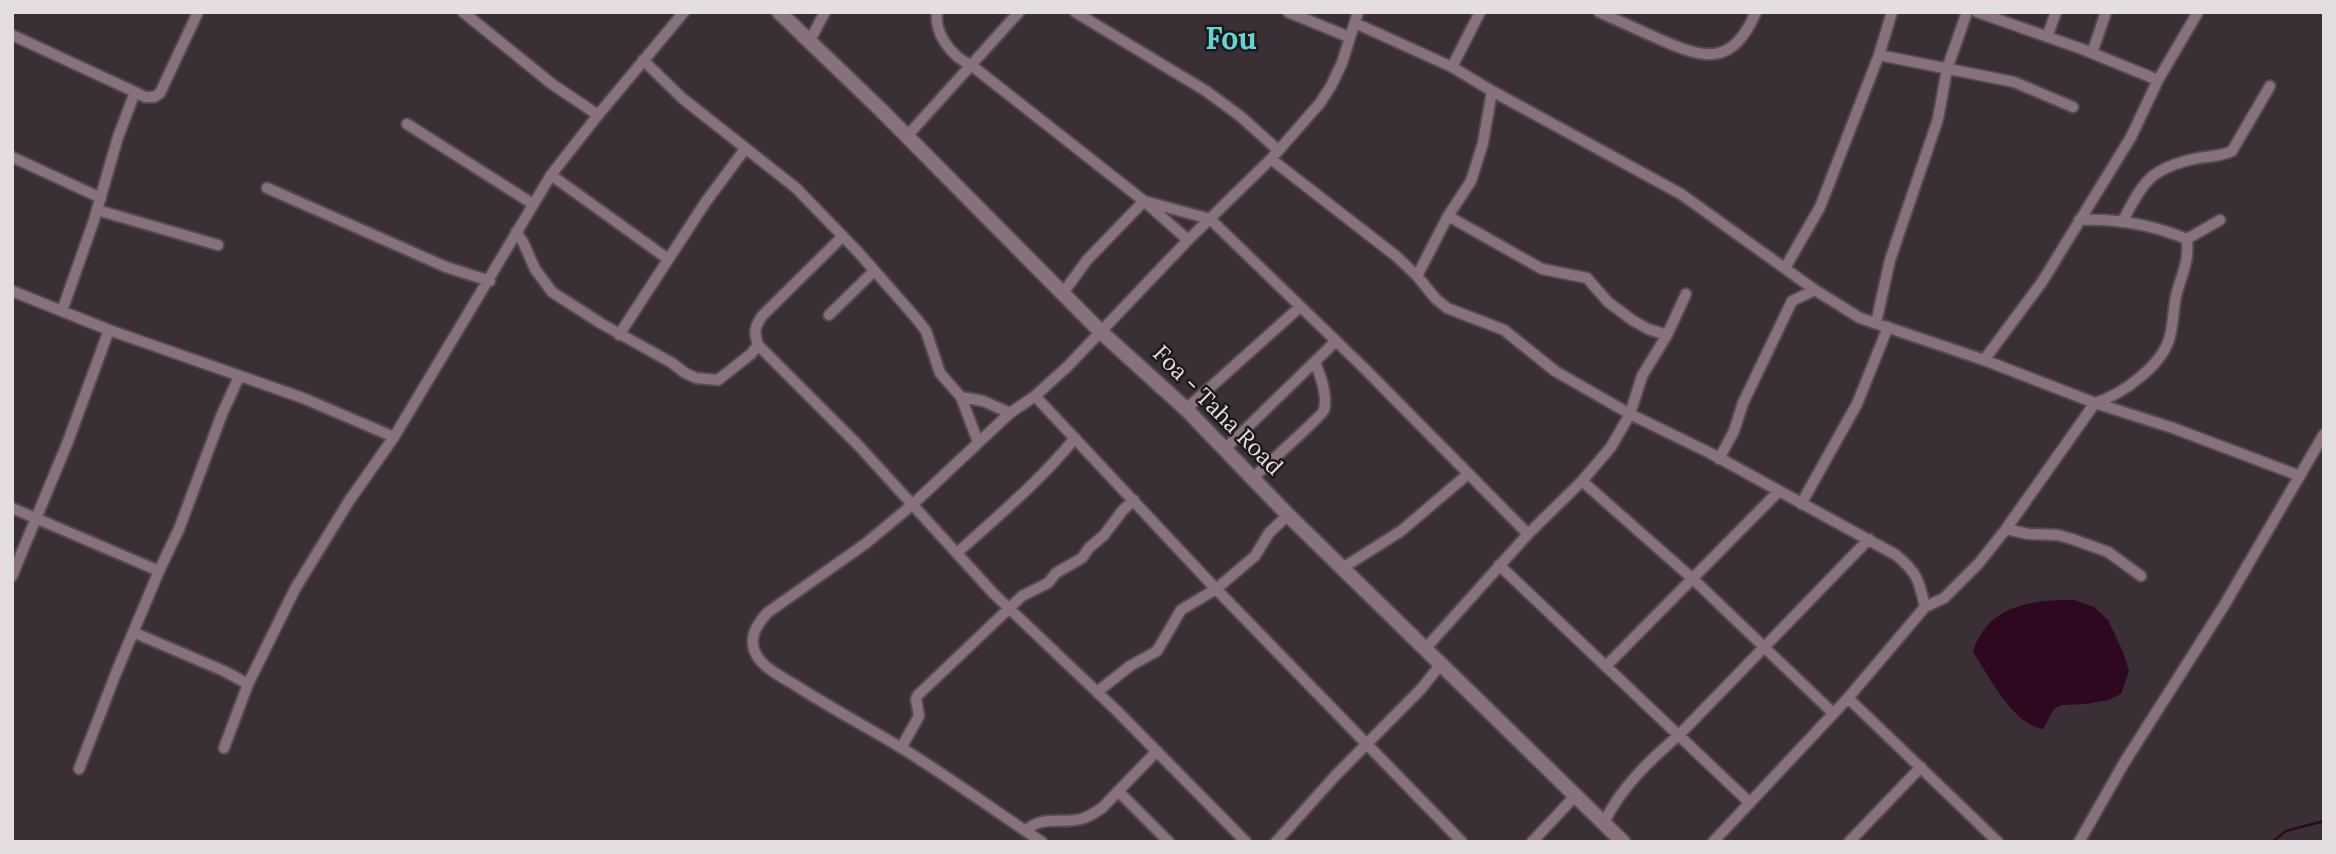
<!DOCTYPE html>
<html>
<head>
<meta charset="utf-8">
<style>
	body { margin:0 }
	#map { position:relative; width:2336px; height:854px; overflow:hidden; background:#392f34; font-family:Lora,serif }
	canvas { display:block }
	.frame { position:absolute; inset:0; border:14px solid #e4dee1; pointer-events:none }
</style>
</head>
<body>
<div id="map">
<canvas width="2336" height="854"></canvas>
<div class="frame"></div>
</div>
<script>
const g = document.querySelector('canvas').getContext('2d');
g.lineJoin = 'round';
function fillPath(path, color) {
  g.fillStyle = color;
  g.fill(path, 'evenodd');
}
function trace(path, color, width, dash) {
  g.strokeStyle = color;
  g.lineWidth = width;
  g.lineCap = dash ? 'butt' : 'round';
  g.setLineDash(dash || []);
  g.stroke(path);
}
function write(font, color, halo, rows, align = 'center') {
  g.font = font + ' Lora,serif';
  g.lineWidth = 5;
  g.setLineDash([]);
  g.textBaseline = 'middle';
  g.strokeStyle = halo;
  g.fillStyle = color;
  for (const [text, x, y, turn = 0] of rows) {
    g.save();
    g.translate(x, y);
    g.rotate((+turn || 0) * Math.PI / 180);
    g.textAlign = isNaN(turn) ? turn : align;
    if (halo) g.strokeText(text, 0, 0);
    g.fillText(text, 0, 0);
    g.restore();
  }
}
fillPath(new Path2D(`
	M2074,600l20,7 14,13 15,32 6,19 -8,23 -13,6 -22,4 -24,1 -8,4 -11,20c-30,-4 -54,-53 -70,-77 13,-46 59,-53 101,-52z`), '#2d0820');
trace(new Path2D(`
	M2272,842l14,-11 38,-10`), '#2d0820', 2.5);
const minor = new Path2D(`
	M463,12l89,72 46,31 86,-103
	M937,12c-3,22 15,45 34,53l173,136 44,39
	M1075,12l131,79 34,25 38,34
	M1288,12l61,25
	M1599,12c20,9 40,18 60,27 47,21 74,27 97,-27
	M1977,12l105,37 76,31
	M1355,23l97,44 40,24 189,103 134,96 45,28 124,42 111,43 78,25 127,48
	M12,35l123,57 -17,45 -24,83 -32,91
	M2047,37l9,-25
	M809,42l16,-30
	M2092,53l14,-41
	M1879,55l135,27 59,25
	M643,60l39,38 114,90 63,65 57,65 10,13 14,42 21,24 17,45
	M1452,67l28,-55
	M135,92l10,5h9l6,-4 38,-81
	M407,124l126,80
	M907,136l112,-124
	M12,157l89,41
	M1271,159l125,97 21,20 19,23 11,9 57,22 51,41 75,43 80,39 186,102c22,18 23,26 29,52
	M551,175l117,84
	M267,188l179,79 44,14
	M1144,201l66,18 154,149 164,166
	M97,210l121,35
	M1448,216l94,53 45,9 21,24 24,18 16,9 19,6
	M2079,220c36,-2 74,5 108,19l33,-19
	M2122,222c21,-38 26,-53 72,-63 13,-3 26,-2 38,-8l38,-65
	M516,232l7,10 12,27 17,23 50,32 70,39 13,10 11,5 22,2 33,-26 7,-9
	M843,236l-81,80c-8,12 -8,16 -4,29l99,99 137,150 123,117 129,131
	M1785,268l35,-61 59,-152 13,-43
	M1417,276l31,-60 23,-35 12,-38 9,-52
	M12,291l97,39 194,68 91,39
	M1063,293l24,-33 57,-59
	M829,315l45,-44
	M1876,323l14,-63 48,-141 9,-50 20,-57
	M619,335l86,-132 40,-54
	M1984,360l58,-78 89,-145 27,-57 40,-68
	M1035,396l181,193 246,253
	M961,397l22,4 27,12
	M1186,409l114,-102
	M1225,449l111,-108
	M1719,459l15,-28 9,-28 49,-102 23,-11
	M1253,478c10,-10 69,-62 71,-68 4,-15 -4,-35 -9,-48
	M1582,481l111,98 140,134
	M1801,504l56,-100 31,-77
	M12,508l147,63
	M2006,529l22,5 30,1 14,4 36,13 33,24
	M957,553c41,-37 83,-72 118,-115
	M1499,565l251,238
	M1344,567l57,-36 67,-57
	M12,576l55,-132 42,-114
	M135,633l89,38 24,13
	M1425,649l103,-115 54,-53 29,-34 19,-33 12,-38 25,-41 19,-41
	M1606,666l172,-174
	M1097,692l33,-26 27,-15 24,-41 35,-21 39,-33 14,-23 19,-18
	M1848,698l150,144
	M224,748l24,-64 47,-95 54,-88 45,-64 157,-262 47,-60
	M901,748l18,-32 -3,-17 2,-4 104,-99 26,-13 8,-10 26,-15 7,-10 15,-13 19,-25 11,-10
	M79,769l37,-96 43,-102 20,-42 43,-115 17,-37
	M1118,791l51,51
	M1604,823c16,-35 46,-63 75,-88l190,-196
	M1026,831c14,-16 36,-7 55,-12 8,-2 15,-7 21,-11l55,-57
	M1042,842c-47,-31 -93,-65 -142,-95 -35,-21 -71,-40 -105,-62 -13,-8 -30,-16 -38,-29 -10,-17 -1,-30 10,-43l98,-69 47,-39 98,-92 25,-17 33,-30 120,-126 83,-81 49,-56 11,-17 11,-23 16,-51
	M1276,842l59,-66 86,-87 20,-25
	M1532,842l44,-47
	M1713,842l135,-144 77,-91 19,-9 35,-35 27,-34 89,-126c28,-9 68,-38 75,-67 4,-15 3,-30 7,-44 6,-21 12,-30 10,-53
	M1849,842l72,-75
	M2079,842l45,-79 101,-159 99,-170`);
const tertiary = new Path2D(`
	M779,12l102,98 220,222 85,77 102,106 335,327`);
trace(minor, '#544b50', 14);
trace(tertiary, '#544b50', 18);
trace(minor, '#86717c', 10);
trace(tertiary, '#86717c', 14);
write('23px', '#e4dee1', '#1d191b', [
	["Foa - Taha Road",1217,411,45]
]);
write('bold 30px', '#66d3d3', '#1d191b', [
	["Fou",1231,40]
]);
</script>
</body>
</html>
